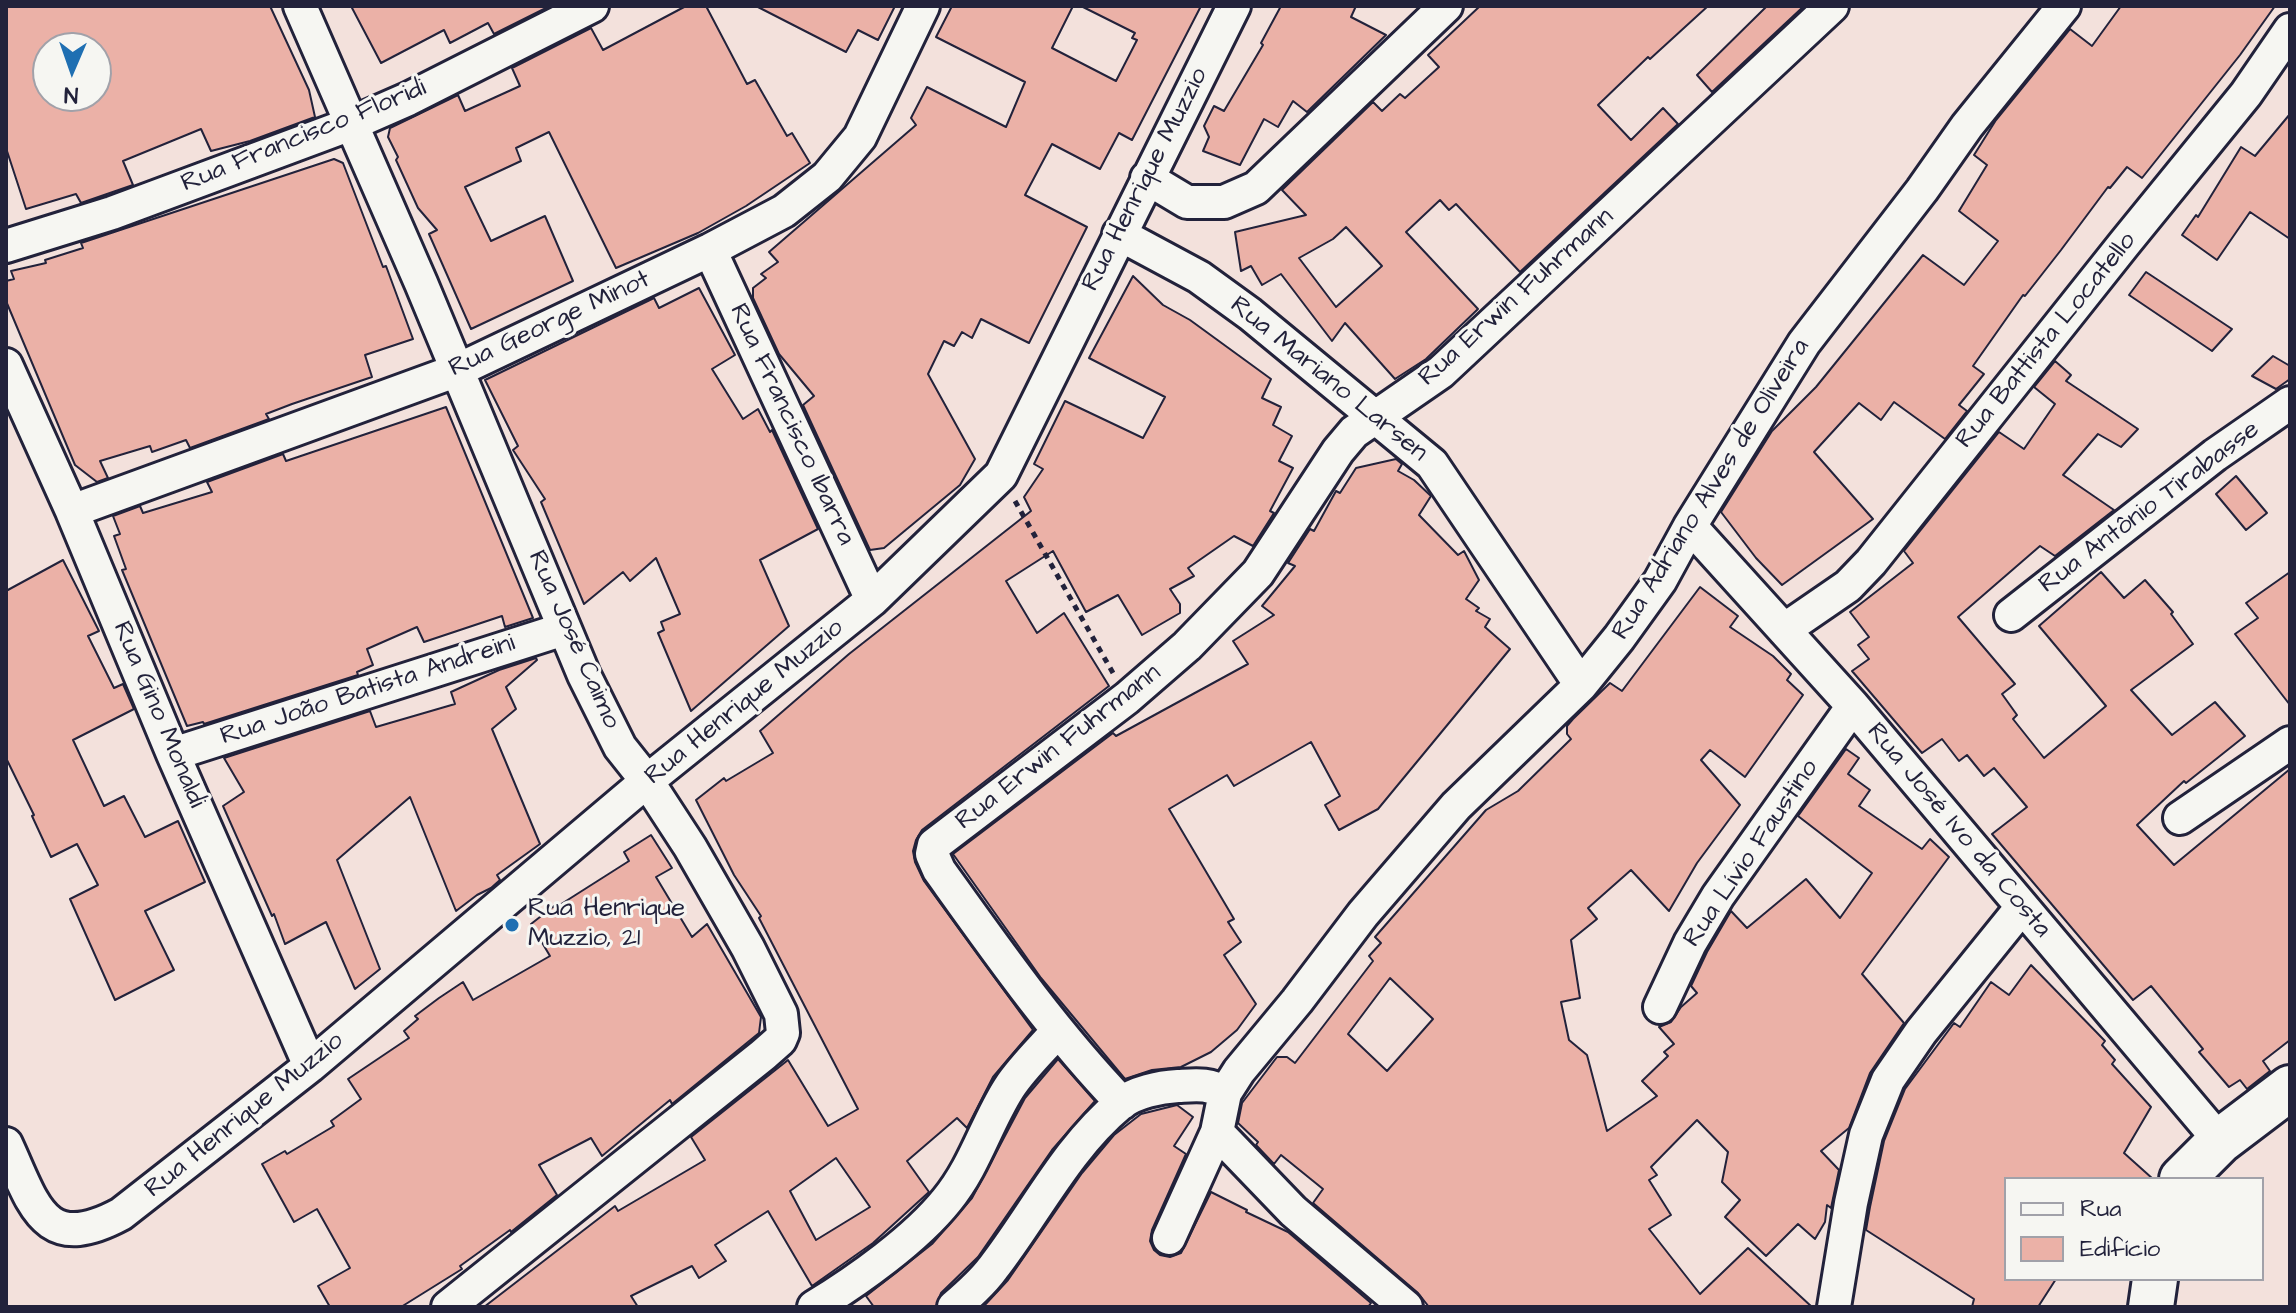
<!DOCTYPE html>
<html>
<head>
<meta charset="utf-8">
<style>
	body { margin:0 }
	#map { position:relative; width:2296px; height:1313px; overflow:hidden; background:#f3e1dc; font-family:"Architects Daughter",sans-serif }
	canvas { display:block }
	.frame { position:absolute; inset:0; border:8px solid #22223b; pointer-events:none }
	.legend { position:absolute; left:2004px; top:1177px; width:260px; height:104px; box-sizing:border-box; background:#f6f6f2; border:2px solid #a1a1a9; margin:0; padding:10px 14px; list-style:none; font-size:24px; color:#22223b }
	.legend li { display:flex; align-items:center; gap:16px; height:40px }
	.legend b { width:40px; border:2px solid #a1a1a9 }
	.north { position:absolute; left:32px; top:32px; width:80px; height:80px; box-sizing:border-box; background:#f6f6f2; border:2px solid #a1a1a9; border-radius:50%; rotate:182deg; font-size:22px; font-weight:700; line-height:32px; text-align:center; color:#22223b }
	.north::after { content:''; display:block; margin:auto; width:28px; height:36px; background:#1f6fb2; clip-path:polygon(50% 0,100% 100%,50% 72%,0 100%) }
</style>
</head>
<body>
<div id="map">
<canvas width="2296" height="1313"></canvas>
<div class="frame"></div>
<ul class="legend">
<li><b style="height:10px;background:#f6f6f2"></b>Rua</li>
<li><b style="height:22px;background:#ebb1a7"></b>Edifício</li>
</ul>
<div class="north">N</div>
</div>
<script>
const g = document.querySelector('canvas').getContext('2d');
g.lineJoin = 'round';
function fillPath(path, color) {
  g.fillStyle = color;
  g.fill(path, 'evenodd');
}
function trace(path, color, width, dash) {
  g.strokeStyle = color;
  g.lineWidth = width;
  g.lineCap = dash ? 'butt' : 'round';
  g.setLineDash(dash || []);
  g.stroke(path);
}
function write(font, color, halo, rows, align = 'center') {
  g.font = font + ' "Architects Daughter",sans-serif';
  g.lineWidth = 6;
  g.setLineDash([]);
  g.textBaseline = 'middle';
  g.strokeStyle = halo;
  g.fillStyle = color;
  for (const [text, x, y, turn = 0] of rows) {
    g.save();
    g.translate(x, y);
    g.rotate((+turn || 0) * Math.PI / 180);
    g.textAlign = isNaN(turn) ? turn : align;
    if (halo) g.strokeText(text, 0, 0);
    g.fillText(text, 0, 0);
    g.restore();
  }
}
const building = new Path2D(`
	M6,6h264l39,84 6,27 -65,24 -39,10 -10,-22 -78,32 10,24 -52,18 -5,-9 -50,15 -20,-61zM48,48h48v48h-48z
	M351,6h199l-56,28 -6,-11 -38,20 -6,-13 -63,33z
	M686,6h20l41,78 8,-4 32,56 5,-3 18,30 -64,43 -48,27 -82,35 -67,-136 -33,16 5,13 -56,26 26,54 54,-25 28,65 -102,48 -42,-95 8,-4 -19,-22 -22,-48 2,-3 -10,-20 2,-9 68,-33 7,16 55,-25 -8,-18 79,-40 12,22z
	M756,6h139l-17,34 -20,-10 -12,22z
	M952,6h121l-21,42 64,33 21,-41 -5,-2 3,-5 -54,-27h120l-69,134 -13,-7 -19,36 -48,-25 -27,51 62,32 -58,116 -48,-24 -9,19 -10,-6 -8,14 -10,-5 -16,33 47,85 -15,26 -76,63 -14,2 -67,-145 11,-9 -35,-42 -26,-56v-10l13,-10 -5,-4 17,-12 -9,-10 147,-127 -5,-7 16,-31 79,40 19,-45 -89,-45z
	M1281,6h75l-5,11 35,18 -79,77 -14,-11 -15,26 -14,-8 -24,46 -37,-14 6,-14 -5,-11 10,-20 10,5 39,-66 -2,-2z
	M1480,6h228l-58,53 -2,-2 -50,48 33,35 32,-32 15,16 -158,148 -64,-68 -7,6 -9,-10 -34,32 72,77 -52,50 -31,20 -50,-56 -13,18 -51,-67 -19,11 -11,-19 -10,5 -6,-39 71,-17 -24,-25 91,-88 9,9 18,-17 5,4 34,-31 -11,-12zM1346,227l36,39 -46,41 -37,-49 34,-19z
	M1767,6h37l-92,86 -15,-17z
	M2121,6h154l-35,49 -98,123 -15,-11 -17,21 -2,-1 -47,63 -36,46 -2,-1 -50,71 11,8 -25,31 8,6 -22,28 -51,-37 -13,18 -22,-17 -45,49 59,67 -91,66 -26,-27 -35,-46 51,-81 44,-44 107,-132 41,30 34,-44 -39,-30 28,-46 -13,-10 22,-35 74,-91 22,17z
	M2290,114v125l-40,-27 -33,48 -35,-25 14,-20 2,2 43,-70 14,9z
	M334,159l9,4 40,104 3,-1 27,73 -48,16 7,22 -80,27 -26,10 3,5 -79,29 -4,-8 -34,12 -2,-6 -50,15 8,17 -11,4 -22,-17 -69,-164v-20l8,-2 -3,-8 35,-8 -1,-3 38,-12 -2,-5z
	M2146,272l86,57 -20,22 -83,-56z
	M1133,276l30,29 27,15 81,59 -9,19 19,9 -8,18 19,11 -13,25 14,7 -23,43 4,2 -21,33 -19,-10 -46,32 6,8 -24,13 10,15v9l-38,22 -24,-40 -32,17 -33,-61 -47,30 31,52 27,-20 45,73 -187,144 -6,10 -3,11 2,11 9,19 109,149 -40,47 -26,51 -10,-10 -50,43 22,31 -56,51 -61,43 -44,-75 -53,34 11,16 -27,17 -7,-12 -61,30 7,11h-154l131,-101 3,5 87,-51 -14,-23 97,-77 40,66 30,-17 -99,-191 2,-2 -27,-41 -38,-75 28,-22 2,3 47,-28 -13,-22 89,-77 182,-143 -7,-14 19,-28 -9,-5 31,-63 78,37 22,-41 -76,-39zM836,1158l34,49 -54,33 -26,-49z
	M699,288l36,67 -23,14 31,50 15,-10 12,23 2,-2 46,99 -58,31 29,66 -98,85 -33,-78 6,-3 -3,-8 19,-8 -24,-56 -26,23 -7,-9 -39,32 -43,-102 4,-3 -32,-49 5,-4 -33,-66 169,-82 5,10z
	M2273,356l17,10v13l-14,10 -24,-13z
	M2055,361l16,14 -5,6 72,48 -17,18 -23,-13 -35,41 51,35 -59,46 -15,-10 -82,71 57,67 -13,10 15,21 -4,4 31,39 62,-52 -67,-80 62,-54 23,26 21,-18 28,32 -2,2 22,30 -62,46 41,45 43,-33 30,34 -59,47 -2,-2 -47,44 37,40 116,-96v271l-27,21 7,10 -23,18 -7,-9 -11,7 -30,-35 4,-3 -52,-63 -18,14 -141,-166 35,-27 -33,-39 -10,8 -17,-21 -8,6 -17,-22 -20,14 -70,-82 17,-12 -11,-14 11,-8 -19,-25 63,-49 -9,-12 95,-119 25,17 31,-45 -21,-17z
	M446,407l87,211 -28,9 -3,-11 -78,26 -7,-15 -50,22 6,16 -16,7 1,3 -154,49 -1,-2 -16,4 -65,-156 4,-1 -12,-33 6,-2 -7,-18 27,-10 3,7 69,-21 -5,-10 76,-28 3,7z
	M1396,459l6,5 -4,7 16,9 17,16 -12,19 39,40 6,-4 15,29 -13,19 13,9 -3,3 14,8 -5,8 25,22 -132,160 -39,21 -14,-25 15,-9 -29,-54 -77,44 -7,-11 -58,34 65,110 -6,3 13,20 -17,13 32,49 -19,26 -26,22 -30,15 -29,3 -27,9 -84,-101 -88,-124 160,-121 3,3 132,-72 -15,-23 41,-26 -12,-9 33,-40 -7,-3 22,-34 4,2 22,-40 4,2 16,-25z
	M2236,476l31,37 -21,17 -30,-36z
	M63,560l36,71 -11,5 26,52 9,-4 11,25 -61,31 31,66 20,-10 21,41 33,-16 27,61 -60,29 29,59 -59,30 -45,-101 28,-14 -21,-41 -26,13 -19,-41 2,-1 -28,-57v-167z
	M2290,572v133l-55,-71 23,-16 -12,-15z
	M1700,587l38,29 -8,11 43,29 18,18 -4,6 16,15 -58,82 -35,-27 -9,10 39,45 -43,58 -28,48 -38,-41 -43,38 9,11 -26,21 9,58 -19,4 8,38 18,15 20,76 50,-35 -15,-15 26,-25 -4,-4 10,-8 -15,-17 12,-5 10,-15 16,-14 -6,-7 16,-34 24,-41 16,17 59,-49 34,39 32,-45 -74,-57 48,-67 13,9 -11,16 22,16 -11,16 63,43 8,-10 19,18 -87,117 42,49 -34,50 -21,55 -28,23 18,19 -8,38 -4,-3 -2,17 -10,17 -17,-15 -32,32 -41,-39 15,-17 -18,-18 6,-30 -31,-32 -46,47 6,8 -8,5 22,35 -22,14 51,65 48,-46 64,59h-383l-11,-14 -105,-90 10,-14 -42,-34 -7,9 -18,-19 2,-3 -20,-19 4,-20 35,-46h10l8,6 78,-102 -4,-5 12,-13 -6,-6 111,-127 32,-19 53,-52 -4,-5v-8l6,-7 37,-36 12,8zM1390,978l43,41 -46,52 -39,-37z
	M536,658l1,2 -31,27 10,22 -24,20 48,115 -43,31 3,5 -9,8 -14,7 -21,16 -46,-114 -73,63 43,109 -25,20 -29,-67 -41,22 -11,-30 -2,2 -49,-110 21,-14 -20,-34 146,-47 6,16 79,-23 -4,-12 48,-22z
	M651,835l21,33 -16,9 36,60 15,-13 54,93 -2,16 -87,71 -2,-4 -68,56 -11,-18 -52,27 18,30 -46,37 -1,-2 -50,36 2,3 -61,38h-71l-12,-21 32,-18 -33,-59 -23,13 -32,-58 23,-13 2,3 47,-28 -3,-5 30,-22 -13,-20 61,-41 -5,-7 14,-12 -3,-3 24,-18 24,-16 10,18 77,-44 -19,-32 23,-18 1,2 74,-47 -5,-9z
	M2031,965l74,76 -3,4 13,15 -3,4 39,43 -27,46 29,26h-147v100h50l-18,28h-66l2,-8 -108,-69 4,-23 14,-66 21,-52 49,-66 6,4 31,-45 18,13z
	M1058,1059l37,42 -43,49 -74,107 -37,36 -5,14h-62l-8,-11 66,-52 40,-46 53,-100z
	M1177,1105l16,12 -19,29 12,8 -34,76 -2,11 4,9 6,5 10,2 11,-4 30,-61 36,18 -1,2 42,20 83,71 -3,4h-385l25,-27 74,-107 32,-38 27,-21z`);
fillPath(building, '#ebb1a7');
trace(building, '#22223b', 2);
const street = new Path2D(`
	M300,6l121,277 163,392 36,72 27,34 43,66 58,101 33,66 2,19 -3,7 -17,15 -315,252
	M1147,178l40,24h37l32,-14 190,-182
	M1119,234l80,43 51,37 182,150 149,221
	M6,246l106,-33 239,-89 57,-25 184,-93
	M710,250l162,350
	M6,365l66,146 101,243 137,312
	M72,511l386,-141 252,-120 74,-39 43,-34 33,-40 63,-131
	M1690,526l163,180 367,435
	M2011,615l204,-160 75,-52
	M1784,630l64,-44 23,-24 253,-318 122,-150 44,-64
	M173,754l391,-125
	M2180,818l110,-75
	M1660,1007l30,-64 28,-47 135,-190
	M1122,1103c-69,-72 -125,-152 -183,-233l-7,-16 2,-9 193,-147 60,-52 71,-73 80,-122 16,-19 87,-60 391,-366
	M1217,1132l76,79 113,96
	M6,1144c28,60 37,112 115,70l189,-148 337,-285 225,-181 129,-125 233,-469
	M1169,1238l48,-106 8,-39 14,-22 58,-70 66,-87 93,-108 125,-121 38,-47 41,-57 30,-55 114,-183 118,-153 45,-64 97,-120
	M814,1307c43,-26 102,-68 133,-107 28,-34 39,-76 62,-112 13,-20 32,-38 48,-56
	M954,1307c14,-12 28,-24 39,-39 42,-54 73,-119 127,-164 15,-12 40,-17 58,-18 18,-1 31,-3 47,7
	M1834,1307l17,-104 15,-68 22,-55 33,-48 101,-125`);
const secondary = new Path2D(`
	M2182,1179l38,-38 70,-53
	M2151,1307l4,-28`);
trace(street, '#22223b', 38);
trace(secondary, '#22223b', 50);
trace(new Path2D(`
	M1015,501l98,172`), '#22223b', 5, [6, 6]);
trace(street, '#f6f6f2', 32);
trace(secondary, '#f6f6f2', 44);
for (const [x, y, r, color] of [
	[512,925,8,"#1f6fb2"]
]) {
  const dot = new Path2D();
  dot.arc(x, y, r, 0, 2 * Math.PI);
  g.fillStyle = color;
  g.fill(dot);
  trace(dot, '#f6f6f2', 3);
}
write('26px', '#22223b', '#f6f6f2', [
	["Rua Francisco Floridi",304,137,-22],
	["Rua Henrique Muzzio",1146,180,-63],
	["Rua Erwin Fuhrmann",1517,298,-42],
	["Rua George Minot",550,325,-25],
	["Rua Battista Locatello",2047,341,-51],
	["Rua Mariano Larsen",1328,380,39],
	["Rua Francisco Ibarra",791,425,65],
	["Rua Adriano Alves de Oliveira",1712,490,-58],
	["Rua Antônio Tirabasse",2150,508,-37],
	["Rua José Caimo",573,640,66],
	["Rua João Batista Andreini",368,691,-18],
	["Rua Henrique Muzzio",745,703,-39],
	["Rua Gino Monaldi",158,715,67],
	["Rua Erwin Fuhrmann",1059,748,-38],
	["Rua José Ivo da Costa",1958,831,50],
	["Rua Lívio Faustino",1752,854,-56],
	["Rua Henrique Muzzio",245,1116,-39]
]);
write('26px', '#22223b', '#f6f6f2', [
	["Rua Henrique",528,910],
	["Muzzio, 21",528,940]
], 'left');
</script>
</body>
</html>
